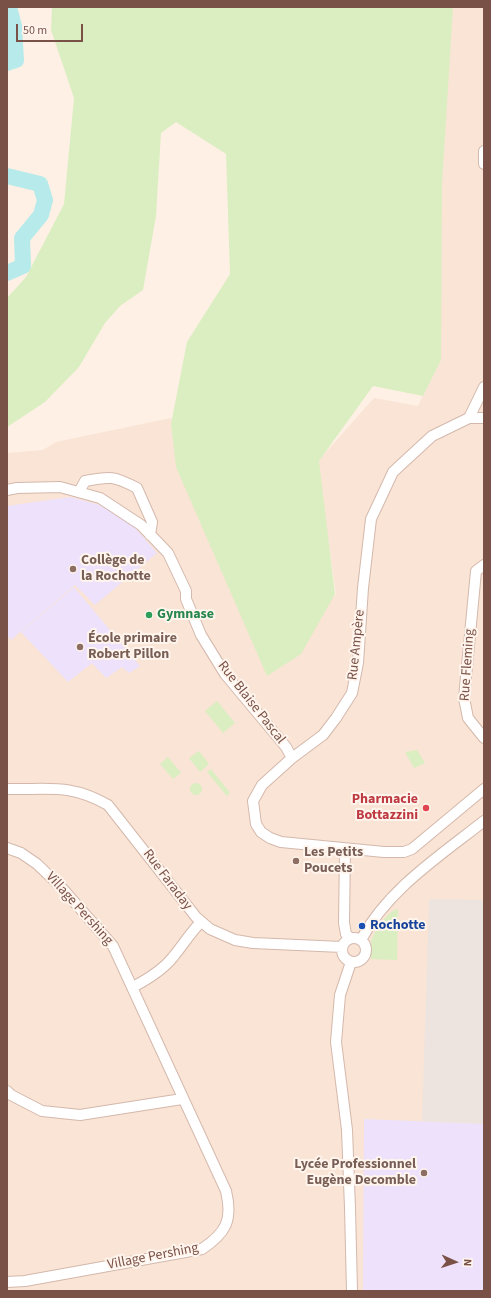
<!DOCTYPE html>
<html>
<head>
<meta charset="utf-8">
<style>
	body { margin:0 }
	#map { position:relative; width:491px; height:1298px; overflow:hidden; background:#fef0e5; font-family:"Source Sans 3",sans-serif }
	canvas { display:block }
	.frame { position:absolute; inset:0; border:8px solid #7a5147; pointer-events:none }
	.north { position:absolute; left:435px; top:1242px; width:40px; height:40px; -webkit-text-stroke:3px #fff5ed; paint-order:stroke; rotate:93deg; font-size:11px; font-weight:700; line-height:16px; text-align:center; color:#7a5147 }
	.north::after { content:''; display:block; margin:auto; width:14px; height:18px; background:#7a5147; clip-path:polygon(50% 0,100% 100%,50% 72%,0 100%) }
	.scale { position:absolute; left:16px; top:24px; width:67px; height:18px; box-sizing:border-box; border:2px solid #7a5147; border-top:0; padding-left:5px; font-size:12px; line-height:14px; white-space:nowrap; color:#7a5147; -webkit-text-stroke:3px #fff5ed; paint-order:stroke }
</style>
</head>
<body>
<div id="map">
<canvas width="491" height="1298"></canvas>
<div class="frame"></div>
<div class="north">N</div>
<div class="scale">50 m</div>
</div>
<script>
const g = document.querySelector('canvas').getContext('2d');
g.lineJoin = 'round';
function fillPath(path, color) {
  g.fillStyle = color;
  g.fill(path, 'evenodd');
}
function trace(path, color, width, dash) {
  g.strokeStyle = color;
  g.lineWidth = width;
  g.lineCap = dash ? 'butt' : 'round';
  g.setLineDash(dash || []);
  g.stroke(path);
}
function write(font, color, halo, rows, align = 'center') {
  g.font = font + ' "Source Sans 3",sans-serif';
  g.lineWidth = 4;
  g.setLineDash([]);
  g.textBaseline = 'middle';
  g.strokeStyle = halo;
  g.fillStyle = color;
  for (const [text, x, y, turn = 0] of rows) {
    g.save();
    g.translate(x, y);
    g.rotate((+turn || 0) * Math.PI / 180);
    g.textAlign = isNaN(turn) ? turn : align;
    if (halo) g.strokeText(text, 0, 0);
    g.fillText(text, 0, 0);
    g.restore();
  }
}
fillPath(new Path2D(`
	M441,7h43v1284h-477v-838l36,-3 13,-8 115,-24 102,235 63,-59 -19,-132 57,-64 44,8 20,-42z`), '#f9e4d5');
fillPath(new Path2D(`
	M429,899l55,1v224l-62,-3z`), '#eee4df');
fillPath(new Path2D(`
	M70,497l30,8 9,5 23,14 25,29 -62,52 -20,-20 -64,55 -4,-5v-129z
	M74,587l66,79 -11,7 -7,-6 -16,11 -14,-15 -24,19 -47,-50z
	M364,1119l120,5v167h-121z`), '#ede1fb');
fillPath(new Path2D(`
	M52,7h401l-11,177 -1,176 -18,36 -50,-10 -54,75 16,133 -34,60 -34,22 -91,-209 -5,-43 16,-82 43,-68 -4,-120 -50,-32 -15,11 -5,83 -13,74 -23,16 -15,17 -26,44 -34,35 -38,25v-129l19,-21 38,-73 10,-106 -23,-68z
	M217,701l18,22 -12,10 -18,-22z
	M417,750l8,13 -11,5 -9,-16z
	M199,751l10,13 -9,8 -11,-14z
	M168,757l13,16 -8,6 -13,-15z
	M211,769l19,24 -3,3 -20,-24z
	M190 789a6 6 0 1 1 12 0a6 6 0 1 1-12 0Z
	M398,909l-1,51 -26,-1c0,-5 -1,-11 0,-16 2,-11 16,-32 27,-34z`), '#dbeec1');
trace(new Path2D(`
	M7,63l9,-3 -2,-34 -5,-19
	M7,176l33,8 5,16 -4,15 -19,23 1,28 -16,7`), '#b7eaea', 16);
const minor = new Path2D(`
	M484,151v13
	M469,418l15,-31
	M484,418h-15l-37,18 -39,36 -7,15 -15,32 -8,69 -5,75 -6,30 -16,25 -13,17 -31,23 -30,27 -9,16 3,23 5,8 9,6 11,4 103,10h20l8,-3 72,-60
	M7,490l10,-2 43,-1 40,11 41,27 27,28 18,38v8l15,36 24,39 61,73 6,11
	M79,492l6,-11c26,-5 29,-5 52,7l15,34 -2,13
	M484,565l-8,6 -12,127 4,20 16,20
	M7,789c41,1 63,-6 101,16l88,112 14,12 25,11 18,3 89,4
	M7,848l14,5 16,11 25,24 51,58 113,245c7,29 0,42 -24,58l-177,32 -18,1
	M345,849l-1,74 2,11 4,4
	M342 950a12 12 0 1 1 24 0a12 12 0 1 1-24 0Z
	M361,940c26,-50 80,-85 123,-119
	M351,962l-11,33 -4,47 11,88 3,78 2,83
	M133,987c15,-8 30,-17 40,-30 10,-12 17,-24 28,-35
	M7,1091l4,4 31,16 38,4 102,-16`);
trace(minor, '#d4b8ac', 12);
trace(minor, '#fff', 10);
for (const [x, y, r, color] of [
	[73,569,4,"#8d6e63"],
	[149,615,4,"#2e9e5b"],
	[80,647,4,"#8d6e63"],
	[426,808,4,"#e0444e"],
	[296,861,4,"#8d6e63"],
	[362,926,4,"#1a4fb4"],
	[424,1173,4,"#8d6e63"]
]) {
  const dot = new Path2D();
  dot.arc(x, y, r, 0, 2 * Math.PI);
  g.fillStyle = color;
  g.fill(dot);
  trace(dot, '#fff5ed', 1.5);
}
write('bold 14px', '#785e54', '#fff5ed', [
	["Collège de",81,561],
	["la Rochotte",81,577],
	["École primaire",88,639],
	["Robert Pillon",88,655],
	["Les Petits",304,853],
	["Poucets",304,869],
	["Lycée Professionnel",416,1165,"right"],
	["Eugène Decomble",416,1181,"right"]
], 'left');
write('bold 14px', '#27864d', '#fff5ed', [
	["Gymnase",157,615]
], 'left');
write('14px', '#7a5147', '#fff5ed', [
	["Rue Ampère",357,645,-84],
	["Rue Fleming",468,665,-86],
	["Rue Blaise Pascal",251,703,52],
	["Rue Faraday",167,880,53],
	["Village Pershing",79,909,48],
	["Village Pershing",153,1257,-11]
]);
write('bold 14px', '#be3a42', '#fff5ed', [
	["Pharmacie",418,800],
	["Bottazzini",418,816]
], 'right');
write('bold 14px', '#164399', '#fff5ed', [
	["Rochotte",370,926]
], 'left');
</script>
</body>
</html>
